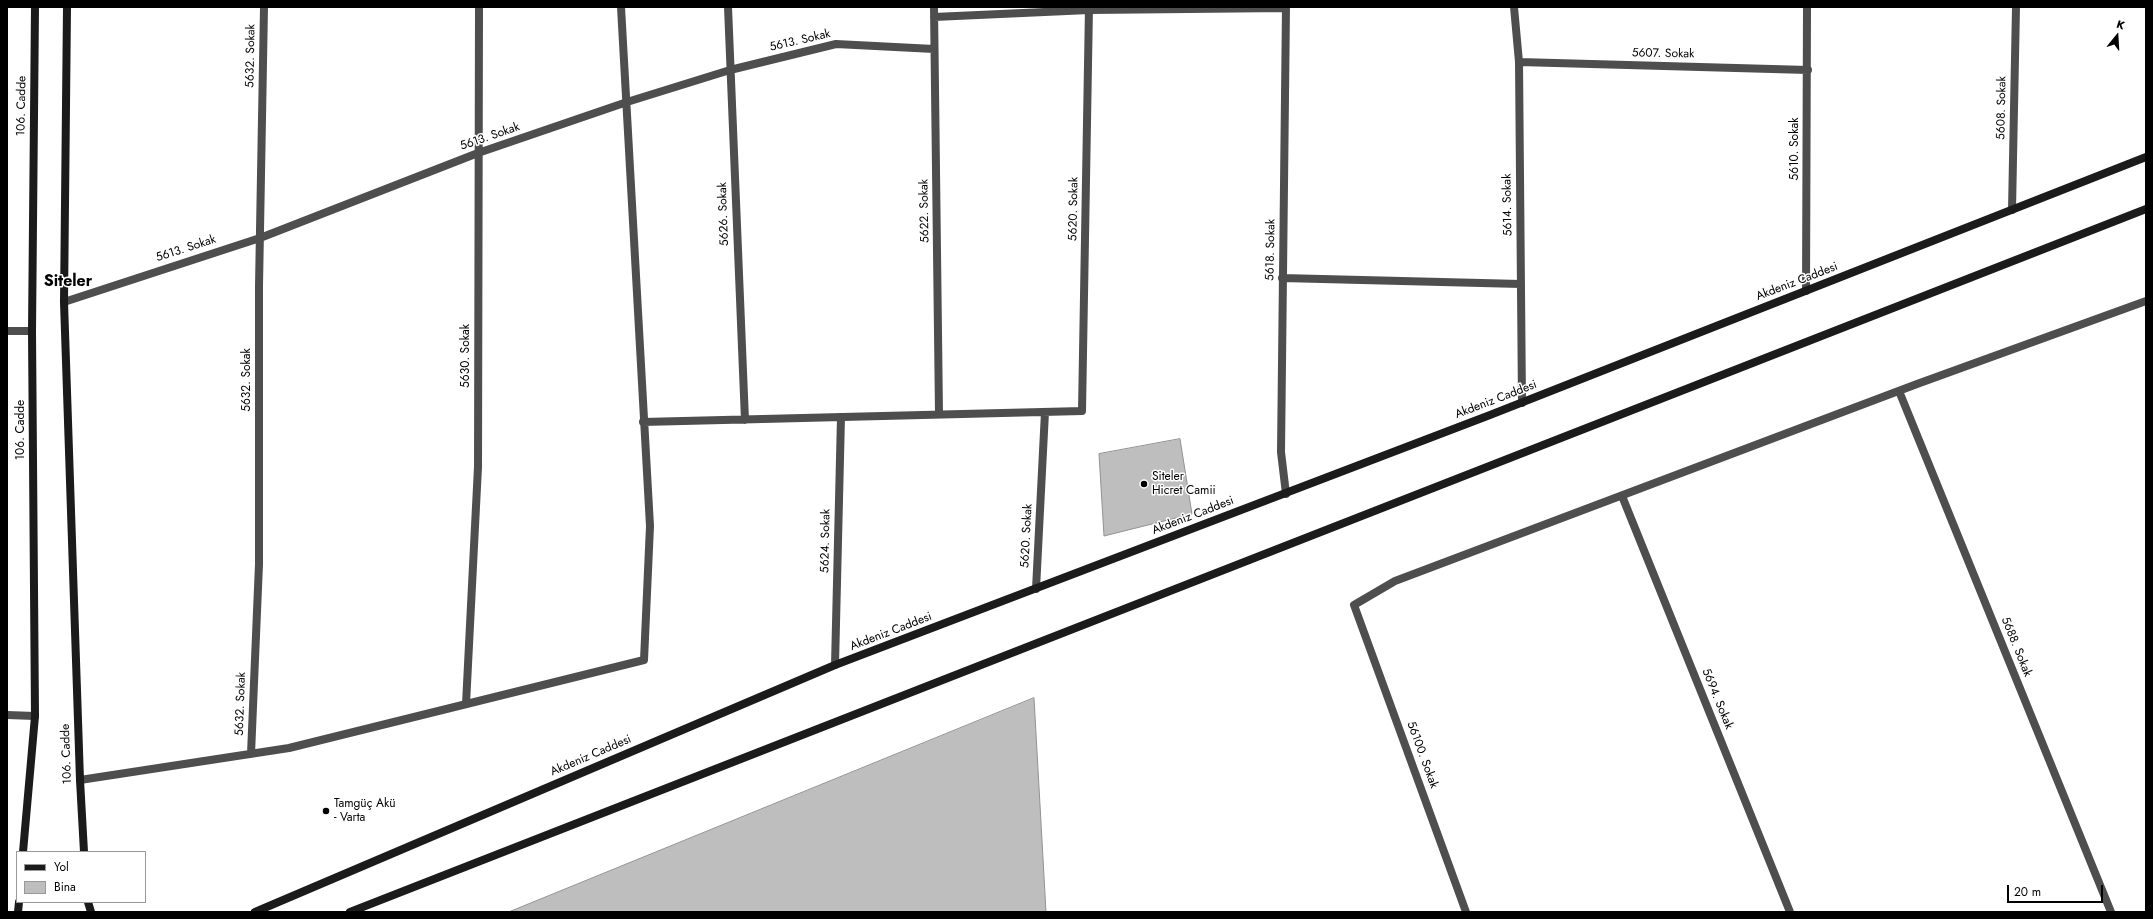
<!DOCTYPE html>
<html>
<head>
<meta charset="utf-8">
<style>
	body { margin:0 }
	#map { position:relative; width:2153px; height:919px; overflow:hidden; background:#fff; font-family:Jost,sans-serif }
	canvas { display:block }
	.frame { position:absolute; inset:0; border:8px solid #000; pointer-events:none }
	.legend { position:absolute; left:16px; top:851px; width:130px; height:52px; box-sizing:border-box; background:#fff; border:1px solid #999; margin:0; padding:5px 7px; list-style:none; font-size:12px; color:#000 }
	.legend li { display:flex; align-items:center; gap:8px; height:20px }
	.legend b { width:20px; border:1px solid #999 }
	.north { position:absolute; left:2097px; top:16px; width:40px; height:40px; -webkit-text-stroke:3px #fff; paint-order:stroke; rotate:18deg; font-size:11px; font-weight:700; line-height:16px; text-align:center; color:#000 }
	.north::after { content:''; display:block; margin:auto; width:14px; height:18px; background:#000; clip-path:polygon(50% 0,100% 100%,50% 72%,0 100%) }
	.scale { position:absolute; left:2007px; top:885px; width:96px; height:18px; box-sizing:border-box; border:2px solid #000; border-top:0; padding-left:5px; font-size:12px; line-height:14px; white-space:nowrap; color:#000; -webkit-text-stroke:3px #fff; paint-order:stroke }
</style>
</head>
<body>
<div id="map">
<canvas width="2153" height="919"></canvas>
<div class="frame"></div>
<ul class="legend">
<li><b style="height:5px;background:#1b1b1b"></b>Yol</li>
<li><b style="height:11px;background:#bebebe"></b>Bina</li>
</ul>
<div class="north">K</div>
<div class="scale">20 m</div>
</div>
<script>
const g = document.querySelector('canvas').getContext('2d');
g.lineJoin = 'round';
function fillPath(path, color) {
  g.fillStyle = color;
  g.fill(path, 'evenodd');
}
function trace(path, color, width, dash) {
  g.strokeStyle = color;
  g.lineWidth = width;
  g.lineCap = dash ? 'butt' : 'round';
  g.setLineDash(dash || []);
  g.stroke(path);
}
function write(font, color, halo, rows, align = 'center') {
  g.font = font + ' Jost,sans-serif';
  g.lineWidth = 3;
  g.setLineDash([]);
  g.textBaseline = 'middle';
  g.strokeStyle = halo;
  g.fillStyle = color;
  for (const [text, x, y, turn = 0] of rows) {
    g.save();
    g.translate(x, y);
    g.rotate((+turn || 0) * Math.PI / 180);
    g.textAlign = isNaN(turn) ? turn : align;
    if (halo) g.strokeText(text, 0, 0);
    g.fillText(text, 0, 0);
    g.restore();
  }
}
const building = new Path2D(`
	M1180,439l12,75 -88,22 -5,-82z
	M1034,698l12,214h-537z`);
fillPath(building, '#bebebe');
trace(building, '#929292', 1);
trace(new Path2D(`
	M728,7l17,413
	M934,7l5,407
	M1514,7l5,55 3,341
	M934,17l155,-7 197,-2
	M1519,62l289,8
	M2012,210l4,-203
	M1282,278l239,6
	M1806,291l1,-284
	M64,302l196,-64 218,-85 149,-51 103,-32 106,-26 98,5
	M7,331h25
	M1899,391l212,521
	M643,422l439,-11 7,-404
	M1286,494l-5,-42 5,-445
	M1622,496l168,416
	M1036,589l9,-177
	M835,665l6,-248
	M466,704l12,-237 1,-460
	M7,715l28,1
	M251,754l8,-190v-278l5,-279
	M80,780l209,-32 355,-88 6,-134 -29,-519
	M1466,912l-112,-307 41,-24 522,-197 229,-83`), '#4e4e4e', 8);
trace(new Path2D(`
	M67,7l-3,295 16,478 4,72
	M23,852l12,-136 -3,-385 3,-324
	M88,902l3,10
	M18,912l1,-10
	M255,912l580,-247 655,-250 656,-258
	M350,912l1796,-703`), '#1b1b1b', 8);
for (const [x, y, r, color] of [
	[1144,484,4,"#000"],
	[326,811,4,"#000"]
]) {
  const dot = new Path2D();
  dot.arc(x, y, r, 0, 2 * Math.PI);
  g.fillStyle = color;
  g.fill(dot);
  trace(dot, '#fff', 1.5);
}
write('12px', '#000', '#fff', [
	["5613. Sokak",800,41,-13],
	["5607. Sokak",1663,54,1],
	["5632. Sokak",251,56,-89],
	["106. Cadde",22,106,-89],
	["5608. Sokak",2002,108,-89],
	["5613. Sokak",490,137,-19],
	["5610. Sokak",1795,149,-90],
	["5614. Sokak",1508,205,-91],
	["5620. Sokak",1074,209,-89],
	["5622. Sokak",925,211,-91],
	["5626. Sokak",724,214,-92],
	["5613. Sokak",186,249,-18],
	["5618. Sokak",1271,250,-89],
	["Akdeniz Caddesi",1797,282,-21],
	["5630. Sokak",466,356,-90],
	["5632. Sokak",247,380,-90],
	["Akdeniz Caddesi",1496,400,-21],
	["106. Cadde",21,430,-90],
	["Akdeniz Caddesi",1193,516,-21],
	["5620. Sokak",1027,536,-87],
	["5624. Sokak",826,541,-89],
	["Akdeniz Caddesi",891,632,-21],
	["5688. Sokak",2016,647,68],
	["5694. Sokak",1717,699,68],
	["5632. Sokak",241,704,-88],
	["106. Cadde",67,754,-92],
	["56100. Sokak",1422,755,70],
	["Akdeniz Caddesi",591,756,-23]
]);
write('12px', '#000', '#fff', [
	["Siteler",1152,477],
	["Hicret Camii",1152,491],
	["Tamgüç Akü",334,804],
	["- Varta",334,818]
], 'left');
write('bold 16px', '#000', '#fff', [
	["Siteler",68,282]
]);
</script>
</body>
</html>
